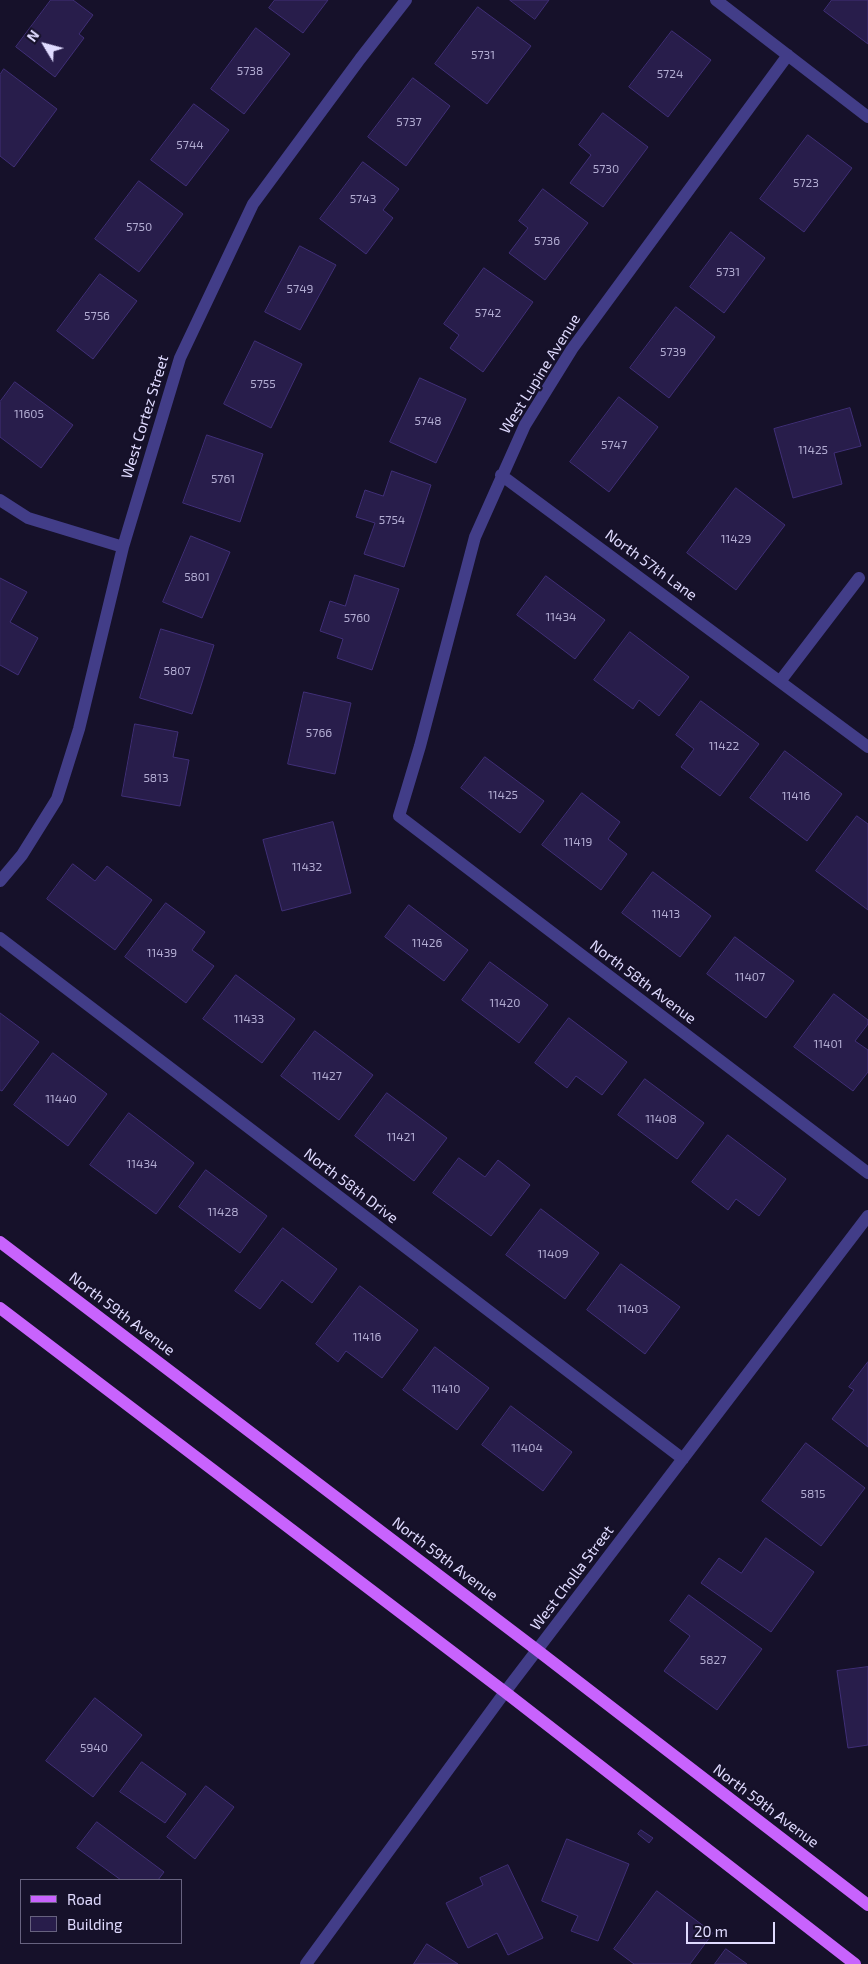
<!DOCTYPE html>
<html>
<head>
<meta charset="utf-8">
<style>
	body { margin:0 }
	#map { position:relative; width:868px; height:1964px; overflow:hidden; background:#16112a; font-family:"Exo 2",sans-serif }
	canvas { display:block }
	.legend { position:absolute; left:20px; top:1879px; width:162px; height:65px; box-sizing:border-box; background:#16112a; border:1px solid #67627f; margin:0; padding:6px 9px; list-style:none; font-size:15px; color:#e0dbff }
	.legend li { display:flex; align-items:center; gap:10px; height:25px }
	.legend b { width:25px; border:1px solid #67627f }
	.north { position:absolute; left:20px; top:20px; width:50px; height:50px; -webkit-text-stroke:4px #16112a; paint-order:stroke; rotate:307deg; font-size:14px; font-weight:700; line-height:20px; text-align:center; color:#e0dbff }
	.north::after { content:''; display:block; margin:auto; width:18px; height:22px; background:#e0dbff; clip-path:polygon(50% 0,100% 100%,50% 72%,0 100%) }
	.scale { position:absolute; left:686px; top:1922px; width:89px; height:22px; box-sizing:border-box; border:2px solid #e0dbff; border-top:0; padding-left:6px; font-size:15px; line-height:18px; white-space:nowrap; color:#e0dbff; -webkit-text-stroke:4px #16112a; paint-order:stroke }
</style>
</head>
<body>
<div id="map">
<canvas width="868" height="1964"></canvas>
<ul class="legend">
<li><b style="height:6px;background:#c863fd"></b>Road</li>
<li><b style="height:14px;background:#281d4b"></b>Building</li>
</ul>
<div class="north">N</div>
<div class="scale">20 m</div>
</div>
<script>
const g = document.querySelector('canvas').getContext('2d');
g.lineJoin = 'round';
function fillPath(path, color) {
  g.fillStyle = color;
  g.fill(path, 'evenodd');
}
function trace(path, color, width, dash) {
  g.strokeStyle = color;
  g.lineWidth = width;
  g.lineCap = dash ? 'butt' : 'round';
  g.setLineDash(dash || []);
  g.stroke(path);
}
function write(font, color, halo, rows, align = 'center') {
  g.font = font + ' "Exo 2",sans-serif';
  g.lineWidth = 4.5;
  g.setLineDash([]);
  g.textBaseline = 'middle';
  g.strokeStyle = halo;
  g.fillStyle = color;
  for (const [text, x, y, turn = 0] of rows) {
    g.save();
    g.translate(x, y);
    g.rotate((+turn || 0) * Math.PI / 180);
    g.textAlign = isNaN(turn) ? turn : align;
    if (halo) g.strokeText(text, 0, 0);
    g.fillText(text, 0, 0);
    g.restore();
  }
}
const building = new Path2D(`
	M51,0h22l20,15 -14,19 5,4 -29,39 -39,-30z
	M275,0h53l-25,33 -34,-25z
	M510,0h39l-14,19z
	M832,0h36v44l-44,-33z
	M478,7l53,39 -44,58 -52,-40z
	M256,28l34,26 -46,60 -33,-25z
	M672,31l39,29 -43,57 -39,-30z
	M4,69l53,40 -43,58 -14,-11v-81z
	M413,78l37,28 -44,60 -38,-29z
	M194,104l35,26 -43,56 -35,-26z
	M603,113l45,34 -45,60 -33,-24 21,-28 -12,-10z
	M808,135l44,33 -48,64 -44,-33z
	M363,162l36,27 -16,21 10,8 -27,36 -46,-35z
	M139,181l44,33 -44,58 -44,-33z
	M543,189l45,34 -43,57 -36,-27 19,-25 -9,-7z
	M731,232l34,26 -41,55 -34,-26z
	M300,246l36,19 -36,65 -35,-18z
	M484,268l49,34 -50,70 -33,-24 9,-13 -15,-11z
	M100,274l37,27 -44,58 -36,-28z
	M676,307l39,30 -46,61 -39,-30z
	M255,341l47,23 -31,64 -47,-24z
	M420,378l46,21 -30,64 -46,-21z
	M15,382l58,43 -32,43 -41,-31v-35z
	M619,397l39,30 -49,65 -39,-30z
	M850,408l11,38 -27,7 8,31 -49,14 -19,-69z
	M207,435l56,19 -23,68 -57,-19z
	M392,471l39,14 -27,82 -40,-13 11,-31 -19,-6 9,-27 18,6z
	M736,488l49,37 -49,65 -49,-37z
	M191,536l39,16 -28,66 -39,-16z
	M355,575l44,14 -27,81 -35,-12 6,-19 -23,-8 10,-30 15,5z
	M546,576l59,44 -30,39 -58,-44z
	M0,578l27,14 -17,30 28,16 -20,37 -18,-10z
	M161,629l53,16 -22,69 -52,-16z
	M630,632l59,45 -30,39 -20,-16 -6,9 -39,-29z
	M304,692l47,11 -16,71 -47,-10z
	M701,701l58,43 -39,52 -39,-29 13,-18 -18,-14z
	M135,724l43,8 -5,25 16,3 -9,46 -58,-10z
	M785,751l57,43 -35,47 -57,-43z
	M485,757l59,44 -24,32 -59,-45z
	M582,793l38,29 -12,17 19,15 -26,36 -59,-45z
	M857,816l11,8v86l-52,-39z
	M333,822l18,71 -69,18 -19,-71z
	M73,864l22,17 12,-15 45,34 -37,50 -68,-51z
	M653,872l58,44 -31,41 -58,-44z
	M166,903l39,29 -13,18 22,16 -28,37 -61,-46z
	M409,905l59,45 -24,31 -59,-44z
	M735,937l59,44 -28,37 -59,-44z
	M490,962l58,43 -29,38 -57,-43z
	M236,975l59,44 -33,44 -59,-44z
	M834,994l34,26v4l-13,17 13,9v22l-15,19 -59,-44z
	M0,1013l39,29 -37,49 -2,-1z
	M569,1018l58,44 -25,33 -26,-19 -9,12 -32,-25z
	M315,1031l58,44 -34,45 -58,-44z
	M53,1053l54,41 -39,52 -54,-41z
	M645,1079l59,44 -27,36 -59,-44z
	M387,1093l60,45 -33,43 -59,-45z
	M129,1113l65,50 -38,51 -66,-49z
	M728,1135l58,44 -27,37 -23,-17 -8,11 -36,-28z
	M459,1158l26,19 13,-17 32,25 -39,51 -58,-43z
	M206,1170l61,46 -27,37 -61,-46z
	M541,1209l58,44 -34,46 -59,-44z
	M283,1228l54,41 -25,34 -30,-23 -22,29 -25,-18z
	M621,1264l59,43 -35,47 -58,-44z
	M360,1286l58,44 -36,48 -36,-27 -8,11 -22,-18z
	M435,1347l54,41 -32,42 -54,-40z
	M868,1362v85l-36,-28 22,-29 -5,-3z
	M511,1406l61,46 -29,39 -61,-46z
	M806,1443l59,45 -44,58 -59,-45z
	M766,1538l48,34 -43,60 -70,-49 18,-25 22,15z
	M689,1595l73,54 -45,61 -53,-39 26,-35 -20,-15z
	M868,1667v78l-20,3 -11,-77z
	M95,1698l47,37 -49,62 -47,-36z
	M142,1762l44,32 -21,29 -45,-31z
	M206,1786l28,21 -39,52 -28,-22z
	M97,1822l67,50 -6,8h-37l-44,-32z
	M641,1830l12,8 -4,5 -11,-9z
	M567,1839l62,25 -31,77 -27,-10 7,-15 -36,-15z
	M508,1865l35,73 -35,17 -11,-22 -29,15 -22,-45 37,-18 -3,-7z
	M657,1891l56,42 -23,31h-56l-20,-15z
	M427,1944l31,20h-44z
	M726,1949l21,15h-32z`);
fillPath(building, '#281d4b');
trace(building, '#402f77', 1);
trace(new Path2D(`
	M716,0l152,117
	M788,55l-216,294 -47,76 -50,112 -55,209 -21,70 469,357
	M501,475l367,272
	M0,500l28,18 95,29
	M781,680l78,-102
	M0,881l22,-26 35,-56 22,-70 44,-182 57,-189 73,-154 107,-145 46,-59
	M0,938l683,521
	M306,1964l199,-272 363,-476`), '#423d88', 12);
trace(new Path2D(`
	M0,1242l537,408 331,255
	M0,1308l505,384 350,272`), '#c863fd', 12);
write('12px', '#b2acd2', null, [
	["5731",483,55],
	["5738",250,71],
	["5724",670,74],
	["5737",409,122],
	["5744",190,145],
	["5730",606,169],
	["5723",806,183],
	["5743",363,199],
	["5750",139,227],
	["5736",547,241],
	["5731",728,272],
	["5749",300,289],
	["5742",488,313],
	["5756",97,316],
	["5739",673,352],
	["5755",263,384],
	["11605",29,414],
	["5748",428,421],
	["5747",614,445],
	["11425",813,450],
	["5761",223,479],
	["5754",392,520],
	["11429",736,539],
	["5801",197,577],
	["11434",561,617],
	["5760",357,618],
	["5807",177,671],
	["5766",319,733],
	["11422",724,746],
	["5813",156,778],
	["11425",503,795],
	["11416",796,796],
	["11419",578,842],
	["11432",307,867],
	["11413",666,914],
	["11426",427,943],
	["11439",162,953],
	["11407",750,977],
	["11420",505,1003],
	["11433",249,1019],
	["11401",828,1044],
	["11427",327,1076],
	["11440",61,1099],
	["11408",661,1119],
	["11421",401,1137],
	["11434",142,1164],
	["11428",223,1212],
	["11409",553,1254],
	["11403",633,1309],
	["11416",367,1337],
	["11410",446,1389],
	["11404",527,1448],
	["5815",813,1494],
	["5827",713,1660],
	["5940",94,1748]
]);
write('15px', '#e0dbff', '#16112a', [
	["West Lupine Avenue",540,374,-58],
	["West Cortez Street",145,417,-73],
	["North 57th Lane",651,565,36],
	["North 58th Avenue",643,982,37],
	["North 58th Drive",351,1186,37],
	["North 59th Avenue",122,1314,37],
	["North 59th Avenue",445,1559,37],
	["West Cholla Street",572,1578,-53],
	["North 59th Avenue",766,1806,37]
]);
</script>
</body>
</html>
